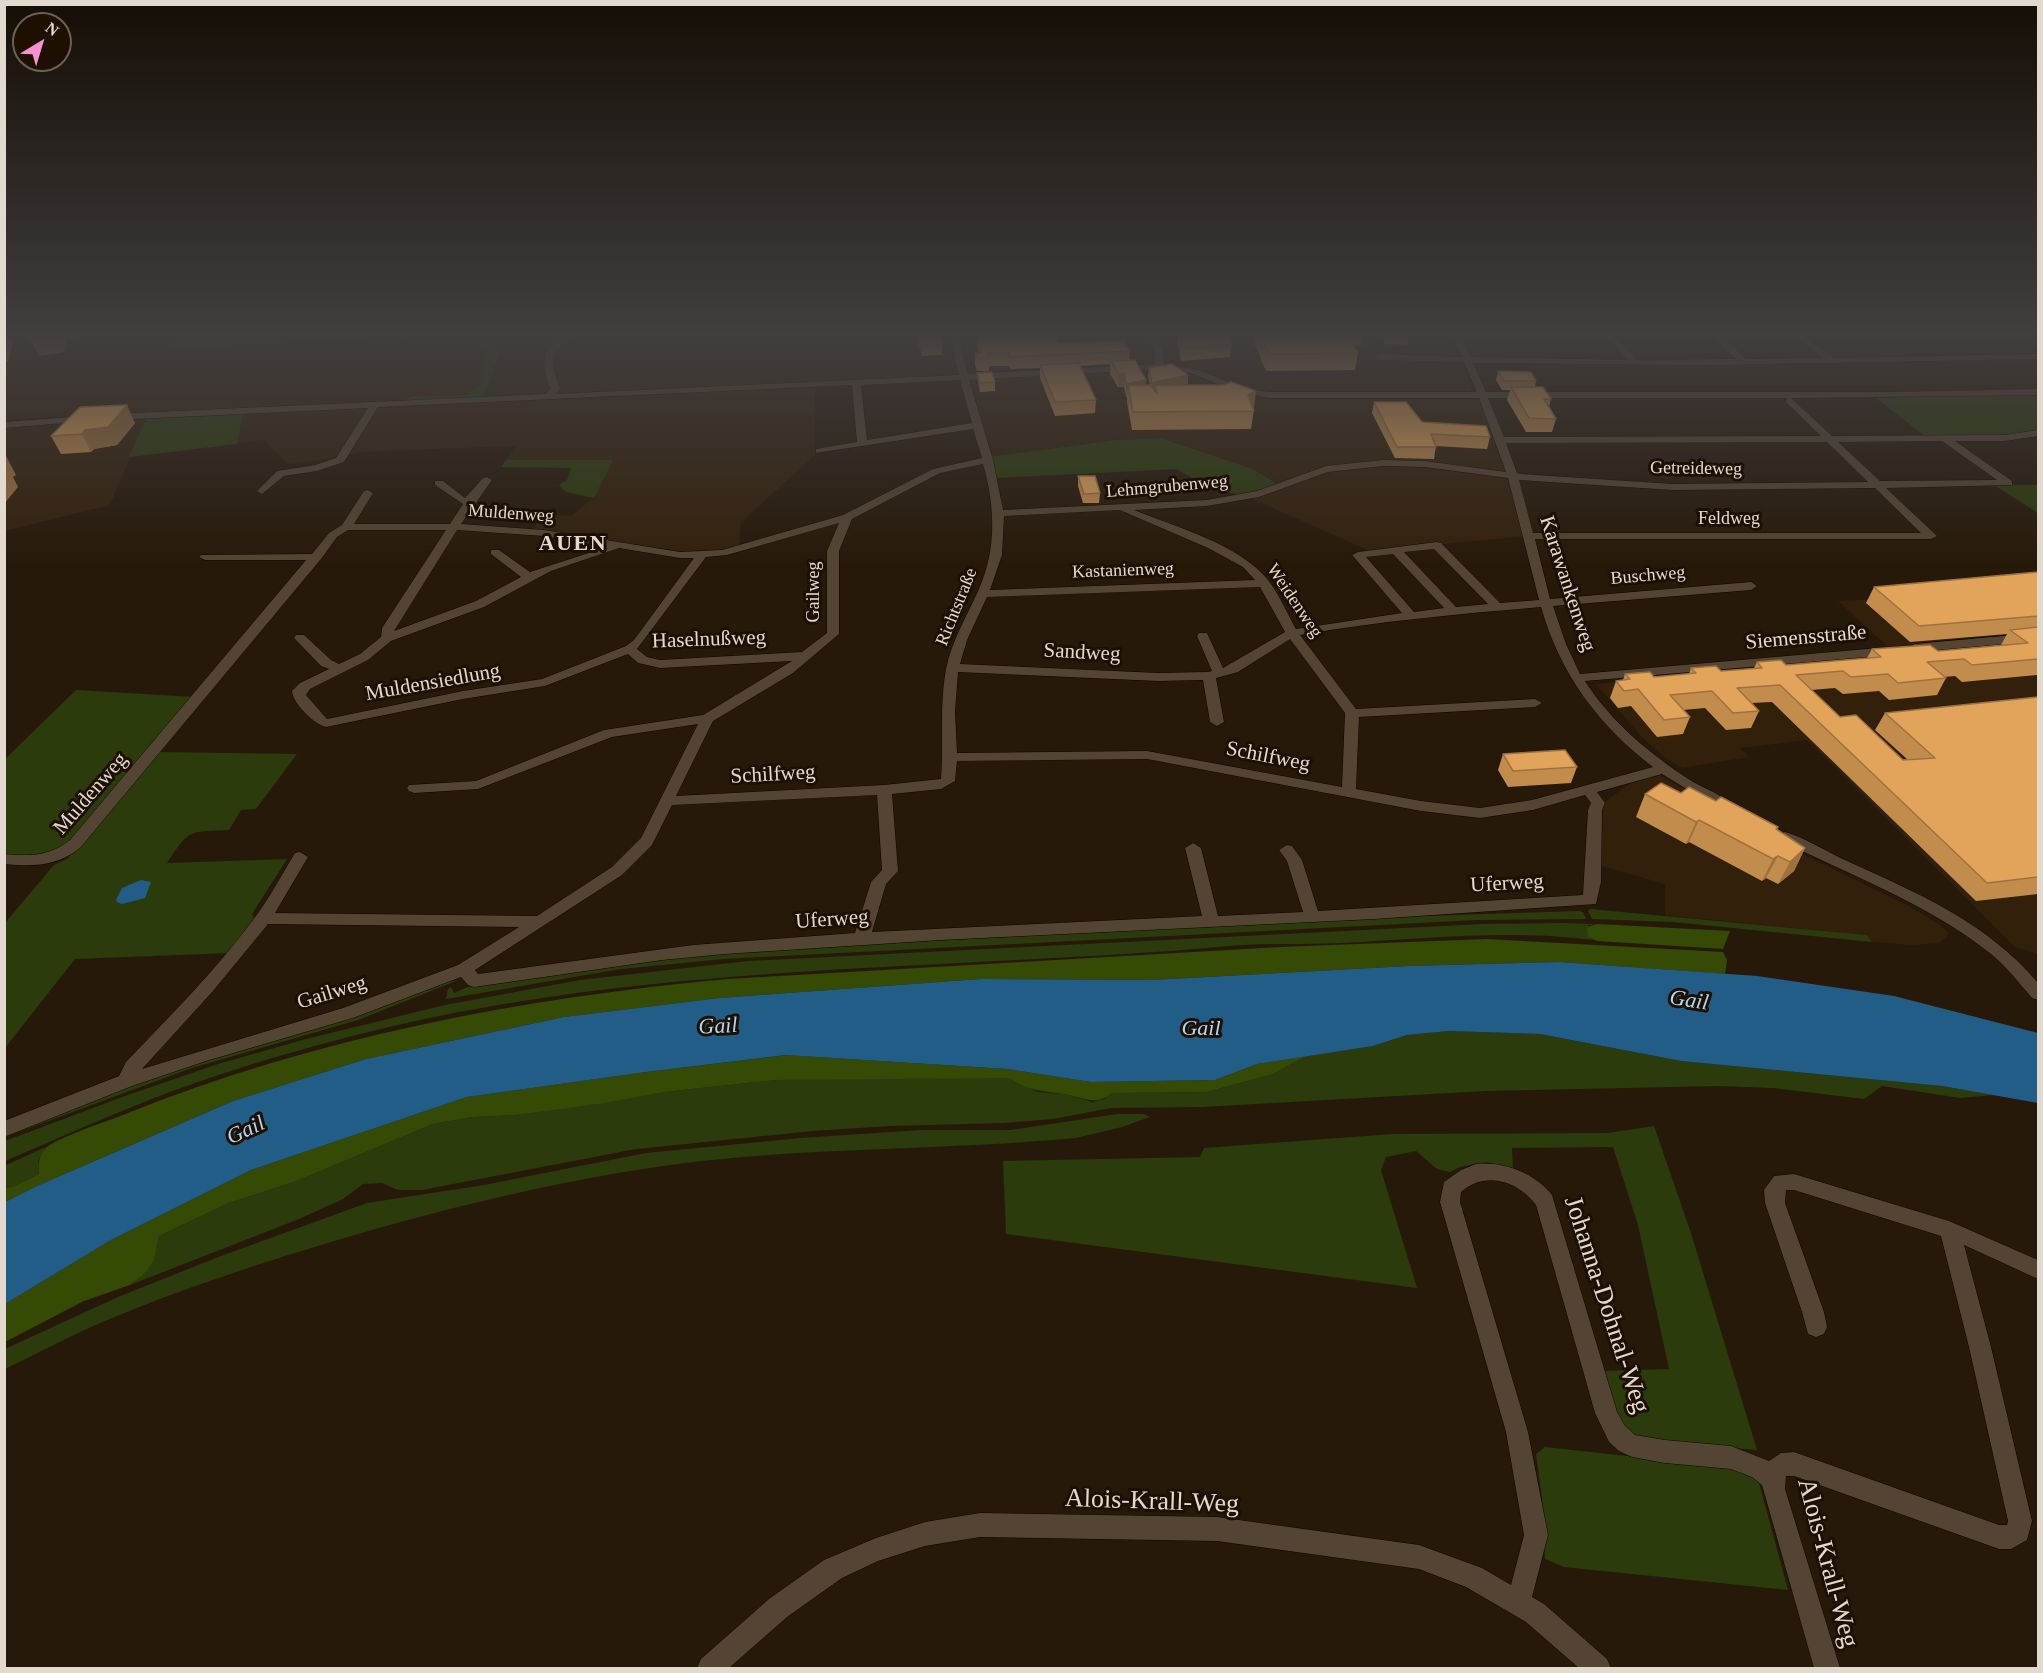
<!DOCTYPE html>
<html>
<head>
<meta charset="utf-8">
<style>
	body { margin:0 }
	#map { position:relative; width:2043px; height:1673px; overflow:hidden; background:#27190a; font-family:"Times New Roman",serif }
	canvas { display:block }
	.frame { position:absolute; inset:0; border:6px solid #e2d9cf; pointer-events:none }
	.north { position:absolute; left:12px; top:12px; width:60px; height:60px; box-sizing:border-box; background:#1d1003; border:2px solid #6c6055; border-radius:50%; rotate:38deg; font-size:16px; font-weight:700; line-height:24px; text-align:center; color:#e2d9cf }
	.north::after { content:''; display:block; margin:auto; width:21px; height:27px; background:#f790ce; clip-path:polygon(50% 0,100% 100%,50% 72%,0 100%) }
</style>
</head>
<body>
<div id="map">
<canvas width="2043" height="1673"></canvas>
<div class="frame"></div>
<div class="north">N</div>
</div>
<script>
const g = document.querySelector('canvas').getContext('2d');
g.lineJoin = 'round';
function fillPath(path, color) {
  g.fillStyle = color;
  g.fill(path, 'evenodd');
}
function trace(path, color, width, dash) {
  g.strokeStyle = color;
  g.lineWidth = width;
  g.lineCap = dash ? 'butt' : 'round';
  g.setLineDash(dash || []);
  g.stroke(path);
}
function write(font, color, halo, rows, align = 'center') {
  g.font = font + ' "Times New Roman",serif';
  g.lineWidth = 6;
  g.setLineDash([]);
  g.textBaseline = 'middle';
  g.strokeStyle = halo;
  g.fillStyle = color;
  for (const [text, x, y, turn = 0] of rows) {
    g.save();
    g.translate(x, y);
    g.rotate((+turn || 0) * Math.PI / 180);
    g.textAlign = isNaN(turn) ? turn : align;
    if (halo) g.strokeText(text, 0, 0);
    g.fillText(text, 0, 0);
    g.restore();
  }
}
fillPath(new Path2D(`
	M4,333h173l-8,9 1,4 8,2 139,-8 51,1 1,-8h1081l23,58 -265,9 270,-6 49,142 -157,15 -127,-56 34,-12 -24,-14 -92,-31 -45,2 -128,17 -30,-77 -143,8v67l-74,67 -2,23 -19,5 -39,1 -150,-20 14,-17 26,2 22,-18 19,-37 -106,-1 10,-14h-3l-153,6 -31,7 -41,5 -24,-24 -134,17 -20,48 -105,26zM397,341l107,1v1l-20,54 -70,-1 50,-1 16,-9 1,-21 8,-19 -89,-2 -5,-1z
	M2038,579v375l-23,-7 -208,-207 -67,8 9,9 -67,11 -18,-11 -22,-20 -46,-53 302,-28 -60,-55 60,-3z
	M1657,774l149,82 103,50 31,19 9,9 -10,9 -26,2 -41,-3 -5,-7 -202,-20v-31l-66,-19 3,-61 34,-25z`), '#33200b');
fillPath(new Path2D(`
	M177,333h192l-1,8 -51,-1 -139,8 -8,-1 -1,-5z
	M1523,333h80l9,9h-72z
	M397,341l107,1 -20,55 -83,4 13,-5 50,-1 16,-9 1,-21 8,-19 -95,-3z
	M2038,394v37h-9l-15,5h-89l-49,-38z
	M243,414l-6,30 -108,13 17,-38z
	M1161,438l92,31 25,15 -35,11 -27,-4 -40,-22 -180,9 -8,-21 128,-17z
	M506,460h107l-19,38 -28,-6 -7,-7 8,-5 4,-12 -70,-1z
	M1994,485h44v28z
	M76,690l119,7 -120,142 -24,17 -46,1v-98z
	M158,752l139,2 -41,55 -15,1 -12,20c-40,2 -39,-2 -62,33l120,-4 -35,55 3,7 -25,32 -155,6 -70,89v-125l49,-58 13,-6z
	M1590,909l277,26 5,7 -199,-20 -81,-3 -4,-8z
	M1579,911l4,1 3,7 -109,1 -753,39 -103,10 -175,30 2,-10 3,-2 3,6 14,-6 201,-30 260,-16 432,-23z
	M1564,923l33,1 -9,1 2,13 3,2c-84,-11 -168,-1 -252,3 -24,1 -48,1 -73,1 -43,1 -86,7 -129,9 -228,15 -455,16 -680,59 -97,19 -196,46 -289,80 -56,21 -111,46 -165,69v-20l120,-45 93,-32 88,-25 139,-34 135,-25 168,-19 735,-37z
	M450,981h6l-98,39 -166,48 -187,69 109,-48z
	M1449,1031l91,3 141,27 261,25 51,9 -33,3 -78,-12 -18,13 -91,-11 -54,-2 -234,5 -283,16 -91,1 -58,11 -49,4 -115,3 -76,5 -177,18 -214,41h-24l-16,-7 -19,1 -20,15 -44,20 -169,66c20,-16 24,-24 29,-49l70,-33 65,-21 139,-58 39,-7 45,-2 147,-23 112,-12 99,-4 134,2 29,14 26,2 28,8 12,-3 8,-6 95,-1 66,-18 33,-18 67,-10 34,-11z
	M1117,1114h27l6,3 -28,10 -46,11c-127,12 -256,9 -383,24 -120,15 -236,43 -352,77 -81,24 -163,51 -241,84 -32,14 -64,31 -95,46v-20l113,-52 103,-41 146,-53 117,-18 162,-32 155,-15 119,-8h91z
	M1654,1126l37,107 66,217 -120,-11 -12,-4 -24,-64 68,-2 -31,-144 -25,-78 -101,1 1,21 -27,-7 -26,5 -10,5 -13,-3 -21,-18 -30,6 -5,13 36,118 -411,-54 -3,-73 197,-4 4,-9 189,-14 215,-1z
	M46,1147l-8,13 1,14 -27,13 -7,1 -1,-22z
	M1545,1447l193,21 20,11 30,111 -224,-23 -19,-8 -3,-61 -6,-44z`), '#2b3b0c');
fillPath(new Path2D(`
	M1597,924l133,7 -7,18 -126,-8 -9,-4 -1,-10z
	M1487,939l236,13 4,8 -2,14 -166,-12 -151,4 -256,14 -171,-1 -262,19 -155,19 -198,42 -133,42 -196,85 -32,16v-14l7,-1 27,-13c-1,-10 -1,-17 6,-25 8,-10 63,-28 78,-34 193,-78 398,-117 605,-136l552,-32z
	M787,1055l220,14 84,13 124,-2 42,-16 49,-8 -33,18 -66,18 -95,1c-17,14 -30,4 -49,1 -26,-4 -30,-2 -54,-16l-233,2 -112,12 -60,11 -87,12 -45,2 -39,7 -139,58 -65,21 -70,33 -5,24 -9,13 -15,12 -46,16 -79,41v-38l106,-64 140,-70 216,-73 179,-25z`), '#354a04');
fillPath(new Path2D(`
	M141,880l10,2 -6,16 -23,6 -5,-2 -1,-2 6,-12z
	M1559,962l198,14 137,20 144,37v70l-96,-17 -261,-25 -141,-27 -91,-3 -42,4 -34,11 -116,18 -42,16 -124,2 -84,-13 -221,-14 -140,17 -179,25 -216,73 -140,70 -106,64v-102l32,-16 196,-85 133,-42 198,-42 155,-19 262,-19 171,1 256,-14z`), '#225d88');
const minor = new Path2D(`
	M568,333h10c-5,4 -11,7 -16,11 -15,11 -7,30 -2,45l-4,5 403,-19 -10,-42h8l11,41 187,-10 -1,-16 -11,-15h8l11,15 2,16 35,6 42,18 28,4h208l-13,-30 -86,-2 -4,-3 4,-3 84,3 -11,-24h8l12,24 157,3 -25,-27h9l25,27 99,-1 -27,-26h9l28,26 77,-1 -31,-25h9l33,25 204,-4v5l-330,6 -235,-2 13,29h410l142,-3v6l-247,3 41,38 173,-1 33,-5v6l-33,5h-50l57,40v4l-126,3 49,46 2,2 -6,3h-396l15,60 201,-17 6,4 -6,4 -198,16 13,38 14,30 310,-27 6,4 -6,4 -305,26c26,41 65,73 105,99 13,8 34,15 43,27l-2,3h-10l-59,-36 -65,18 8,11 -3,7 -1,72 -5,22 -222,15 -433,21 -216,14 -63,6 -188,27 -6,-2 -7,-8 -108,41 -147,43 -74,25 -128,51v-16l115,-45 7,-14c44,-46 89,-91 127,-142 16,-21 28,-44 42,-67l5,-1 8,5 -33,56 262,3 75,-49 29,-29 57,-114 -86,13 -134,52 -64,4 -5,-2 -2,-3 2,-3 67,-4 128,-51 99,-15 89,-54 -132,7 -22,-5 -10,-9 -83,32 -82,13 -137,28c-12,-3 -33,-23 -34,-36l8,-8 29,-14 -8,-3 -27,-28 2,-3h8l27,25 8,4 21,-10 21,-17 1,-9 64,-98h-98l-11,7 -16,22 -241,289c-22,18 -47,19 -76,16v-10c26,2 45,3 66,-14l236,-280h-101l-6,-3 2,-2 111,-1 17,-21 13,-8 22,-34 4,-1 5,3 -19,31h96l13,-20 -28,-19v-4h8l22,17 18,-20 4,-1 5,3 -31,44 83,6 136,22 42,-2 121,-35 90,-46 49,-11 -9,-29 -157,24v-4l41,-7 -5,-57 -474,22 -34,55 -27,9 -33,5 -22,18 -5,-3 20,-20 38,-6 21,-7 32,-50 -255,12 -5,-3 5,-3 433,-20 4,-5c-8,-28 -11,-41 18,-56zM1160,369l34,5 42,18 33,6h210l27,74 -81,-11 -42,-1 -57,6 -69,25 -50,9 -204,10 -10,-50 -24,-80zM960,380l12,43 -105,17 -6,-55zM1488,398h299l-1,4 35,34 -317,1zM1942,441l55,39 -117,1 -42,-39zM1827,442l41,40 -195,2 -153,-10 -3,-1 -11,-30zM983,464c12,42 14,84 -4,125 -12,27 -27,51 -33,80 -7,37 -2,73 -5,110l-57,6 -208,11 37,-75 80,-48 46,-39v-83l13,-32 88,-46zM1383,466l42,1 83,11 31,122 -39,3 -59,-60 -4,-1 -79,10 -6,3 50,58 -106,16c-9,-16 -17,-35 -28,-49 -29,-36 -92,-53 -134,-70l73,-4 52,-9 69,-25zM1519,480l154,10 202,-2 46,45h-388zM1120,510l88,38 35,19 12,13 -265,10 12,-35 2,-39zM839,523l-12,28v82l-25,19 -142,8 -13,-3 -10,-8 69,-92 21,-2zM457,530l87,6 63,11 -77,25 -31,-22h-8v4l30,23 -45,24 -82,30zM619,548l61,10h14l-60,82 -8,6 -84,33 -79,12 -136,28 -21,-24 4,-6 58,-29 23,-19 93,-34 67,-36zM1434,549l54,55 -32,3 -52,-55zM1393,554l51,54 -30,4 -48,-55zM1260,587l25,45 -62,36 -16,-35h-8l-2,3 15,35 -4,1 -50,1 -198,-9 7,-24 20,-43zM1541,607c19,67 57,118 112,160l-121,33 -52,8 -59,-7 -65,-12 3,-72 176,-10 7,-4 -7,-4 -179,10 -56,-74c80,-14 160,-21 241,-28zM1290,639l55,74 -3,74 -195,-36 -190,2 -2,-41 3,-40 200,9 45,-1 7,42 7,4 7,-4 -8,-44 22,-6zM1147,759l274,52 59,7 53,-8 52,-15 6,8 -3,7 -5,85 -265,16 -16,-51 -10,-14 -5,-1 -8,5 8,11 16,51 -85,4 -17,-68 -8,-5 -8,5 17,68 -330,16 14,-48 12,-13 -6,-77 49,-5 14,-8 2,-20zM877,795l5,75 -11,12 -16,51 -162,12 -215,29 -3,-4 147,-95 30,-30 20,-40zM268,924l251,3 -61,38 -115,43 -201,61 71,-78z
	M86,416l5,3 -2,2 -85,7v-6z
	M2038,633v8l-124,11 -6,-4 6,-4z
	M1785,832c21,6 42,20 62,29 71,32 141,62 191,122v17l-6,-2c-13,-15 -25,-31 -41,-44 -62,-50 -140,-78 -211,-114l-3,-3 3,-3z
	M1476,1164c27,-3 59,9 76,31l65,217 8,14 10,9 30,5 66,6 38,15 12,-8 13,-1 205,73h8l1,-4 -39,-174 -28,-111 -147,-46h-8l-1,13 39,109 3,15 -3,7 -8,3 -8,-3 -6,-22 -37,-109 -1,-13 10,-14 20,-2 155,47 89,39v19l-74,-34 27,102 41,174 -5,19 -16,9h-12l-205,-73h-8l-1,13 55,179h-26l-52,-183 -10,-8 -21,-8 -66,-6 -33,-6 -13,-6 -10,-9 -14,-29 -59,-208c-19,-25 -51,-34 -75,-13l-1,10 68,230 20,103 -16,62 12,7 63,55 4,9h-32l-53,-46 -60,-35 -47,-18 -202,-28 -237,-4 -55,9 -47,15 -36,17 -55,39 -58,51h-32l4,-9 68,-60 55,-39 52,-22 49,-16 55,-9 237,4 202,28 63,23 29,17 13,-50 -18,-103 -66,-230 4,-20 17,-12z`);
trace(minor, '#0f0400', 1);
fillPath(minor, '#544433');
fillPath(new Path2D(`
	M894,333h45l3,9v13l-20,1 -6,-22 -22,1z
	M977,333l153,18 -1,9 17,25h4l-2,-9 1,-8 39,16 -6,1 72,24 -3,20 -119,1 -5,-28v-5h-1l-2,-10h-6l-8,-13v-10l-30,2 16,34 -1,13 -40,3 -15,-38v-10l-30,1 -1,-3h-20v5h-12l-2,-6v-12h4l-2,-9z
	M1178,333h50l4,11 -2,13 -49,4 -4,-21z
	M1250,333h114l-2,12h-8l4,8 -3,17 -89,1z
	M1381,333h29l-3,12 -22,-1z
	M1498,371l38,10 -1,6 16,12 -2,8 7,12 -4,13h-26l-19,-32 3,-10h-8l-6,-10z
	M977,373l18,9v9l-15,1 -2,-10z
	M1374,402l48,20 68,15 -3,12 -51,-3 -2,13 -39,-1 -23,-45z
	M135,423l-18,22 -23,4 -3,3 -30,2 -10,-18z
	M1078,476l22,17 -1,10h-16l-5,-17z
	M2038,572v104l-1,-1 -75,7 -7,-6 -11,1 2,1 -9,17 -48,5 -10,-9 -36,3 -8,-6 -24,2 29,27 63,43h5l-33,-30 10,-17 153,-16v197l-62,7 -204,-199 -20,1 7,8 -8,17 -25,2 -21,-22 -22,2 7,7 -7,17 -26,3 -26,-31 -13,2 -8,-10 6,-17 7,-1 2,-6 29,3 35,-3 2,-6 30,3 33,-3 3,-6 29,3 81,-7 5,-9 66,2 63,-6 6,-11 -97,8 -44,-39 8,-16z
	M1503,754l74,13 -6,16 -63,4 -10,-17z
	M1681,793l35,8 62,26 -1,3 28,18 -11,23 -16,13 -12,-6 -4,3 -73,-39 -3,2 -50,-27 9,-23z`), '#c28c4d');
fillPath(new Path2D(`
	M4,333h4l5,9 -5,19 -4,1z
	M57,333h25l-1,5 -15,2 -2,12 -25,4 -9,-17z
	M1124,373v14h-6l1,-13z
	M1188,375v9l-32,6 -1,-5 -1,6 -3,1 1,-9z
	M1146,380l-1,13 -17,-8 -1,12h-1v-13z
	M1256,391l-2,18 -5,2 -1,-16z
	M127,405l8,18 -18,22 -23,4 -3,3 -9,-18 3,-4z
	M6,456l10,19 -3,2 5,10 -14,17v-47z
	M1699,820l-10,22 -3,2 10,-22z
	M1805,848l-11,23 -16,13 12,-22z
	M1778,856l-12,22 -4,3 11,-22z`), '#9e723f');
const building = new Path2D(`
	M32,333h25l-1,2 -26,4z
	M919,333h20l3,9 -21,1z
	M977,333h78l3,10 66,-3 6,11 -120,6 -1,-4h-22l2,5 -12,1 -2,-6h6z
	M1179,333h49l4,11 -50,4z
	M1259,333h88l11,20 -89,1z
	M1135,360l11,20 -20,4 -2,-11 -5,1 -8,-13z
	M1079,363l17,37 -41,2 -15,-37z
	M1172,364l16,11 -36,8 -3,-15z
	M1498,371l33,1 5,9h-32z
	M992,372l3,10 -15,1 -3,-10z
	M1231,382l25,9 -8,4 6,16 -121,1 -5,-27h23l6,9 -2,-9h68z
	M1511,387h32l8,12h-7l12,20 -27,-1z
	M1374,402h32l16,20 64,4 4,11 -59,-3 5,13h-39z
	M127,405l-19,22 -23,3 -3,4 -31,2 29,-29z
	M1078,476h17l5,17 -16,1z
	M2038,572v44l-119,10 -45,-39z
	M2038,627v32l-66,6 -8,-6 -37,3 19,16 -48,5 -10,-9 -37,3 -8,-6 -47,4 44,42 16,-2 47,45 32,-2 -50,-45 153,-16v180l-51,6 -207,-198 -43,3 22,23 -26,2 -21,-22 -42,4 20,22 -26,3 -26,-31 -14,2 -8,-10 14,-2 -5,-5 25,-2 4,5 42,-4 -5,-5 25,-2 5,5 41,-3 -5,-6 24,-2 5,5 95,-8 -9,-8 58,-4 8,6 90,-8 -18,-13z
	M1565,750l12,17 -64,4 -10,-17z
	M1661,783l20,10 8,-6 27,14 5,-4 57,30 -2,2 29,19 -15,14 -12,-6 -5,3 -74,-39 -3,2 -51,-28z`);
fillPath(building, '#e2a35a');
trace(building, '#9e723f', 1.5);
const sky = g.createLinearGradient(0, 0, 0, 567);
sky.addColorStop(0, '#150e06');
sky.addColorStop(0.59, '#413e3e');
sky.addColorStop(1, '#413e3e00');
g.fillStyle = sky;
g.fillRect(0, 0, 2043, 567);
write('18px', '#e2d9cf', '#1d1003', [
	["Getreideweg",1696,469,1],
	["Lehmgrubenweg",1167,487,-5],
	["Muldenweg",511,514,4],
	["Feldweg",1729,519],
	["Kastanienweg",1123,571,-2],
	["Buschweg",1648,576,-5],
	["Gailweg",814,592,-90],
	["Weidenweg",1294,601,56],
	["Richtstraße",957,607,-68]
]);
write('21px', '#e2d9cf', '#1d1003', [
	["Karawankenweg",1567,584,72],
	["Siemensstraße",1806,638,-5],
	["Haselnußweg",709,640,-2],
	["Sandweg",1082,653,3],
	["Muldensiedlung",433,683,-10],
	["Schilfweg",1268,757,11],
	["Schilfweg",773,775,-3],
	["Muldenweg",91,794,-49],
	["Uferweg",1507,884,-3],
	["Uferweg",832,920,-4],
	["Gailweg",332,993,-17]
]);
g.letterSpacing = '1.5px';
write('bold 22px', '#e2d9cf', '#1d1003', [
	["AUEN",573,544]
]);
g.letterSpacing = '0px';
write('italic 22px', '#b1d6f6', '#1d1003', [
	["Gail",1689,1001,9],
	["Gail",718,1027,-3],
	["Gail",1201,1029],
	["Gail",246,1131,-25]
]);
write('26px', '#e2d9cf', '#1d1003', [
	["Johanna-Dohnal-Weg",1606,1305,72],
	["Alois-Krall-Weg",1152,1502,2],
	["Alois-Krall-Weg",1827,1563,75]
]);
</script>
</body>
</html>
